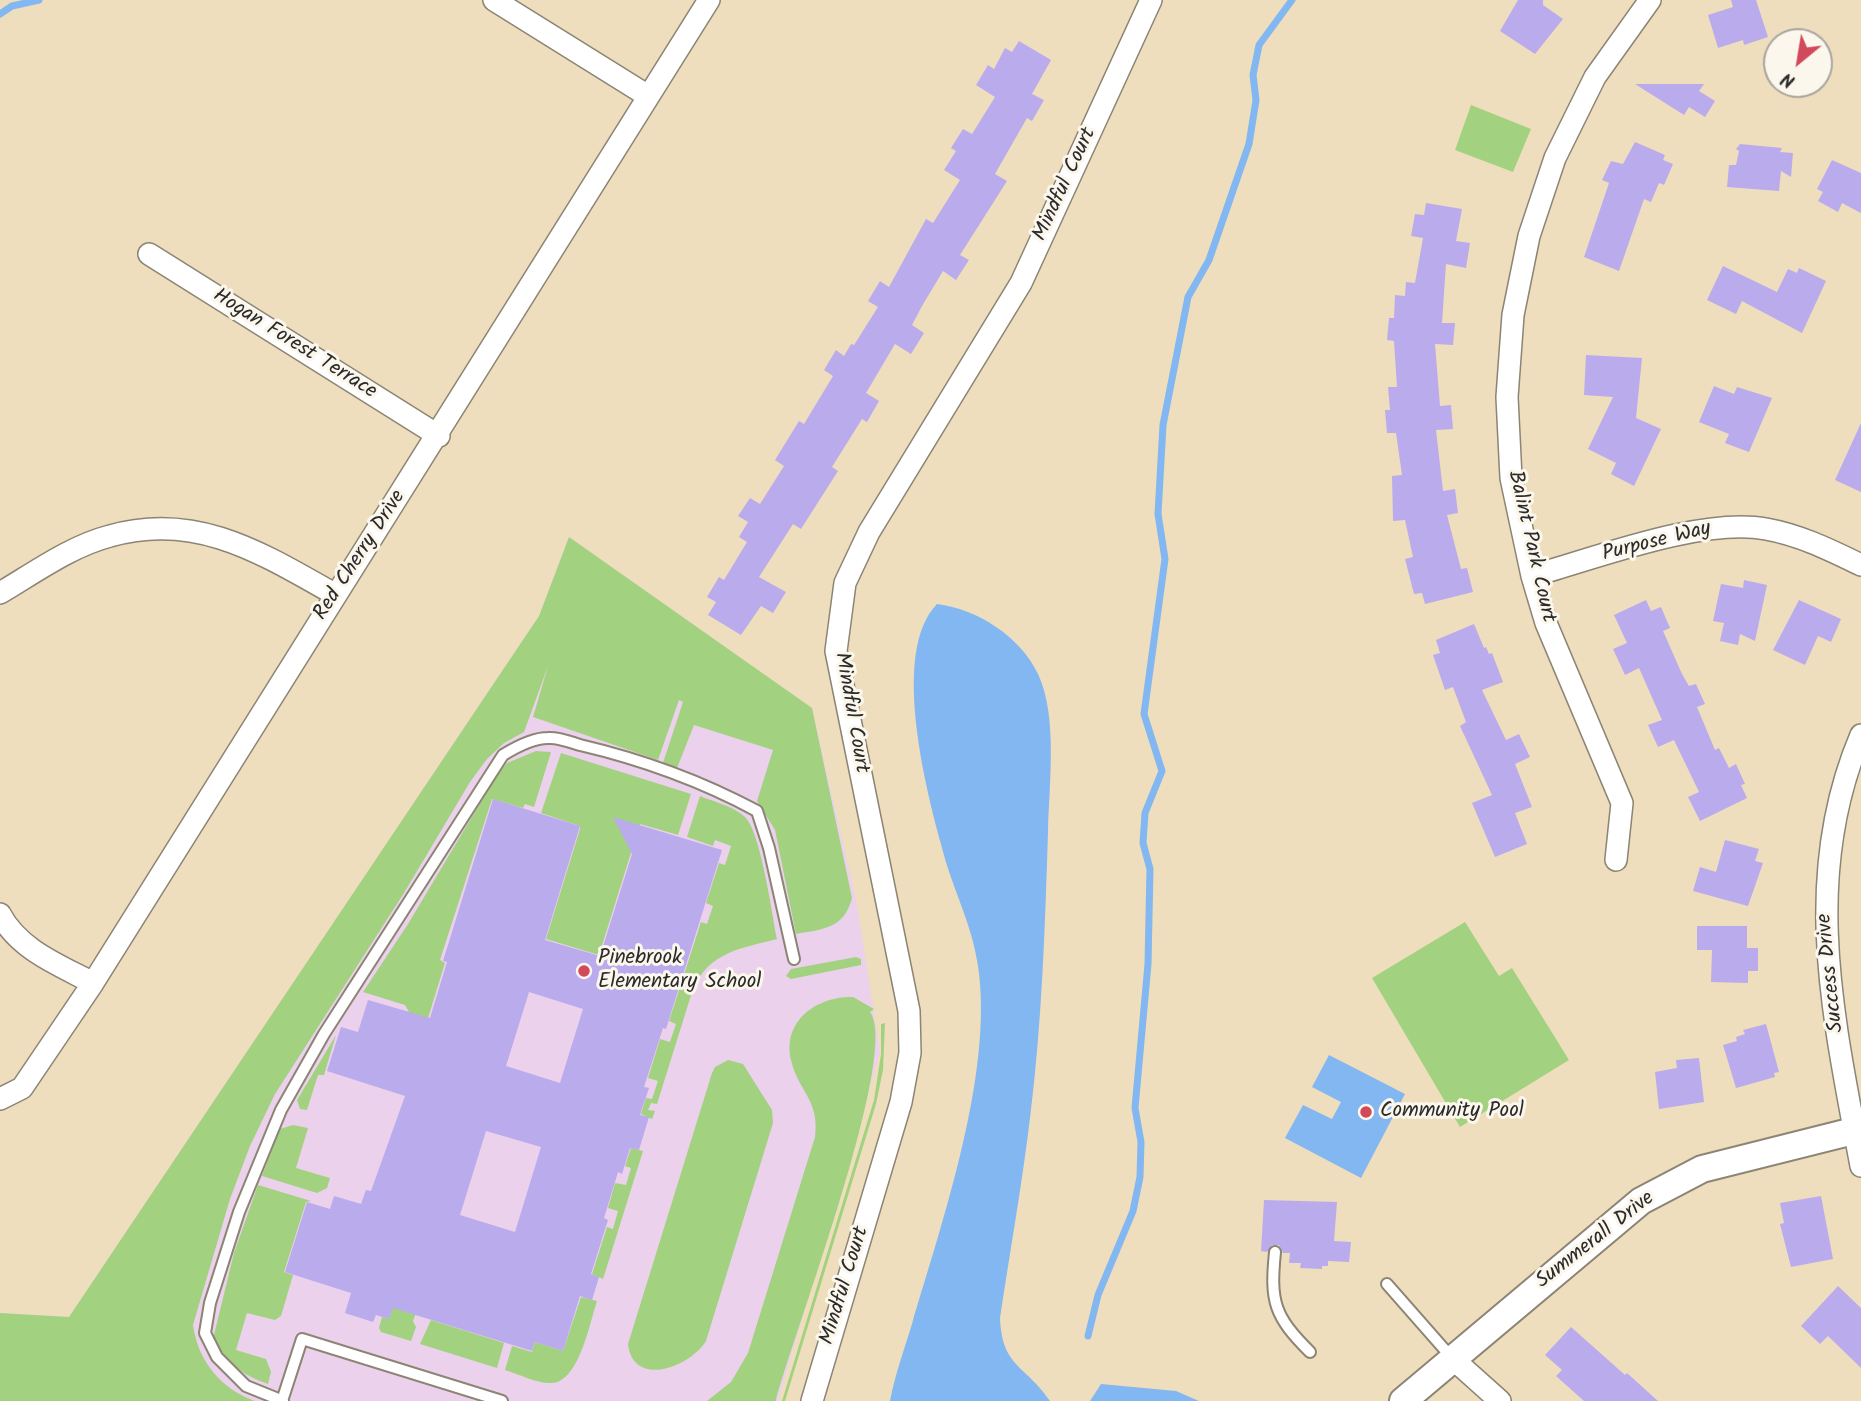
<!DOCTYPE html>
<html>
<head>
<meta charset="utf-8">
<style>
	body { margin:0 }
	#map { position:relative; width:1861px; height:1401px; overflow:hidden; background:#eedebd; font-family:Kalam,sans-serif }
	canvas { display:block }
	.north { position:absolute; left:1763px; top:28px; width:70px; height:70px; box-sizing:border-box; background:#fbf7ec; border:2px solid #a8a59f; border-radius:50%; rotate:210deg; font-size:19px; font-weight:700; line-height:28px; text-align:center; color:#2b2b2b }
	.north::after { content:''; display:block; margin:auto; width:24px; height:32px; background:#d1495b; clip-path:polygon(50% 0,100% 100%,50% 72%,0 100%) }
</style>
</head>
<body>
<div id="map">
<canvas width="1861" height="1401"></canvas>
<div class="north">N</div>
</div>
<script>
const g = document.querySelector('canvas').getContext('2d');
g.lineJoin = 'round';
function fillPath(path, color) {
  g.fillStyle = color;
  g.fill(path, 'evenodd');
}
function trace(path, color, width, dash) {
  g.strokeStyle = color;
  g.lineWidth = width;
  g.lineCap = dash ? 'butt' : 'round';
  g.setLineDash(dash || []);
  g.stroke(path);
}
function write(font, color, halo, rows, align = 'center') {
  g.font = font + ' Kalam,sans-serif';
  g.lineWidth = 6;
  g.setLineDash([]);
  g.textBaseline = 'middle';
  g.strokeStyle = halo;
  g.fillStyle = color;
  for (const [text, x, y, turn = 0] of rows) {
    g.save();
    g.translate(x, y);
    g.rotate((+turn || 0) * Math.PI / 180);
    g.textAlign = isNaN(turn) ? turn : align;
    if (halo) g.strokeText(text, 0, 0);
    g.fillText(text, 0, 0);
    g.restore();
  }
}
fillPath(new Path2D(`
	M569,537l243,171 45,196 23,148 -102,349h-778v-88l69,4 470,-701z`), '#ebd1eb');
fillPath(new Path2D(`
	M1471,105l60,24 -18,43 -58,-22z
	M569,537l243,171 40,190c-8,31 -29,31 -56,36l-21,-104 -18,-29 16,-51 -79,-25 -17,43 -14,-5 20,-61 -4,-2 -21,60 -125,-43 15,-51 -24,66 -20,11 -17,16 -17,23 -66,111 -129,201 -25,52 -20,53 -37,126c5,36 28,64 62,76h-255v-88l69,4 470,-701z
	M536,751l15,1 -17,55 -9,-3 -2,4 -31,-9 -52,161 5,3 -21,68 -19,-6 4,-13 -4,-7 -42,-13 45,-68 89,-149 10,-12z
	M561,753l130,41 -13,41 -38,-11 -41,131 -53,-16 34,-110v-3l-39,-13z
	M700,796c15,6 33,10 45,21 16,16 27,97 32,122 -35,9 -68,13 -84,50l-36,115 -6,-1 -3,7 7,1 -3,8 -11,-5 5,-16 6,1 6,-18 -10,-3 12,-39 10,3 6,-18 -7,-3 32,-99 6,2 6,-18 -7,-3 13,-40 6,2 6,-19 -16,-6 -2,6 -26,-9z
	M1465,922l34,54 13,-8 57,92 -109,67 -88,-149z
	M856,957l5,2v6l-70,14 -5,-3 5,-7z
	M853,997l21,12 -4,3c31,41 -78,326 -94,389h-69l24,-19 17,-29 67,-216c5,-37 -17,-46 -24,-77 -9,-40 27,-64 62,-63z
	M885,1023l-2,47 -7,34 -91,297h-3l92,-301 7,-46v-30z
	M336,1035l-12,40h-6l-11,35 -7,-1 -3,-9z
	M728,1060l15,4 29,46 1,13 -67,218c-17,27 -73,47 -78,3l84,-271 3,-6z
	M293,1125l15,3 -12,40 34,10 -3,10 -10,5 -55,-17 18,-47z
	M631,1148l12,3 -40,128 -11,-5 15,-47 6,2 5,-18 -10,-3 7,-25 11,2 5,-17 -6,-2z
	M258,1185l53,16 -5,1 -22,70 9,3 -12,41 -6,4 -28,-7 -11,37 30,9 5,13 -3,12c-26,-9 -40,-21 -55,-45l21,-86z
	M581,1297l16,4c-7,21 -18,81 -45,82 -15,1 -33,-9 -47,-13l7,-24 20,6 3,-10 28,9z
	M393,1306l23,7 -3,8 3,6 -5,14 -30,-9 -2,-4 3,-11 7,2z
	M431,1320l73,23 -7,25 -77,-24z`), '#a2d280');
fillPath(new Path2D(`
	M937,604c40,5 83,32 101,70 20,42 11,111 10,158 -3,95 -6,191 -18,286 -8,67 -20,133 -30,200 2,50 26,47 50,83h-160c5,-26 14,-51 22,-77 30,-102 82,-252 66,-358 -6,-43 -27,-80 -37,-122 -16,-59 -50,-193 -4,-240z
	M1329,1055l76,39 -44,84 -76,-40 18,-33 29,14 9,-17 -29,-15z
	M1101,1384l75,7 23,10h-109z`), '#82b7f1');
trace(new Path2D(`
	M0,14l12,-8 27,-6
	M1088,1336l10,-41 35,-84 7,-34 1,-35 -6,-34 13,-144 2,-95 -7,-26 2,-30 17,-42 -18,-57 21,-155 -7,-45 5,-89 25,-128 21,-37 40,-116 7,-44 -3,-25 6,-30 33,-45`), '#82b7f1', 7);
fillPath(new Path2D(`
	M1518,0h25v5l20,14 -28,35 -35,-23z
	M1731,0h25l12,37 -24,8 -1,-5 -25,8 -10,-33 25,-8z
	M1019,41l32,19 -19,34 12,6 -12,21 -5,-3 -32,56 12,7 -47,74 9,5 -13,20 -13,-9 -21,35 -10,19 12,8 -13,21 -16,-10 -29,49 13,8 -12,21 -5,-3 -30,48 6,4 -37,58 -8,-5 -34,53 27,15 -13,21 -12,-7 -20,29 -33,-20 8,-13 -9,-5 12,-20 5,3 23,-38 -8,-5 9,-15 -10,-6 12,-18 10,6 24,-38 -9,-6 24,-39 5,3 29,-48 -9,-6 12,-20 8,6 7,-12 3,1 24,-38 -10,-6 12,-20 9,6 37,-68 7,4 27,-43 -16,-10 12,-19 -5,-3 12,-19 9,5 23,-37 -19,-12 12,-20 6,4 11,-21 7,4z
	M1635,84h69l-5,7 16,10 -10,16 -16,-10 -5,8z
	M1635,142l30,13 -2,5 10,4 -9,21 -5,-2 -8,19 -7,-3 -25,72 -35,-14 25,-74 -7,-3 9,-19 12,3z
	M1740,144l42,4 -2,4 13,1 -2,24 -10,-6 -2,20 -52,-4 2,-22h7l3,-14 -3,-2z
	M1832,160l29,13v40l-19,-10 -4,9 -20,-11 5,-9 -6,-3z
	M1426,203l36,6 -6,32 14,2 -4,25 -20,-4 -4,59h13l-2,22 -18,-1 5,62 11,-1 2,24 -17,1 7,61 12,-2 3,24 -11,2 14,54 6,-1 6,24 -48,12 -3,-11 -8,1 -9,-35 8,-2 -8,-37 -12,1 -1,-45 10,-1 -6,-42h-9l-2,-23h5l-2,-23h9l-3,-46 -7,-1 2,-22h5l1,-23 10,1 1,-14 9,1 8,-45 -12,-2 4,-22 9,1z
	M1723,266l54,26 11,-23 9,4 2,-5 27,13 -24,52 -60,-32 -6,13 -29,-14z
	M1586,355l56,3 -6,60 25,11 -27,57 -23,-12 5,-11 -28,-14 25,-52 -29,-2z
	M1714,386l20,8 3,-7 35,11 -23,54 -24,-9 4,-9 -30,-12z
	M1861,423v69l-26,-12z
	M1744,580l23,5 -12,56 -15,-7 -2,11 -18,-4 4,-18 -11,-2 8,-37 22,4z
	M1646,600l5,11 10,-4 9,21 -7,3 19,43 7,12 7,-2 9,20 -8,3 18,43 4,-2 10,20 7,-4 9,20 -4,1 6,13 -47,23 -12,-24 11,-5 -25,-52 -16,7 -10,-22 14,-5 -23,-52 -14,7 -12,-26 14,-6 -13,-28z
	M1799,600l42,19 -10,23 -13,-6 -13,29 -32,-15z
	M1474,624l10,24 2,-1 3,7 3,-1 11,29 -21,8 24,50 13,-6 11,23 -15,7 17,43 -17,6 12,31 -32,13 -23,-54 20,-8 -32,-69 6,-4 -13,-35 -8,3 -12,-35 7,-2 -4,-13z
	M493,799l87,27 -35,114 55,16 32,-102 -19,-37 109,33 -56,179 -3,-1 -19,59 5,1 -9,27 9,2 -10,33 -9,-2 -8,26 -4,-2 -14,46 4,2 -17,54 8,3 -7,23 -12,-4 -17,55 -28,-9 -3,9 -139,-43 -4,11 -13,-4 -3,7 -28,-9 6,-20 -66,-21 22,-70 23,7 4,-13 27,8 5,-14 5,1 34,-95 -78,-25 14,-44 17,5 10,-32 62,18 17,-56 -4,-1zM529,992l54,17 -23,74 -54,-17zM486,1131l55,16 -26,85 -55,-17z
	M1725,840l34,9 -4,12 8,2 -15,43 -55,-15 7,-24 16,5z
	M1697,926h50v22h11v23h-10v12l-37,-1 1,-32h-15z
	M1766,1024l13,48 -5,1 1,4 -39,11 -13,-43 14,-4 -1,-4 9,-3 -2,-4z
	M1699,1058l5,44 -45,7 -4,-37 22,-4 -1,-8z
	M1821,1196l12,63 -42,8 -11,-43 4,-1 -4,-20z
	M1264,1200l73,2 -3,39 17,1 -2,20 -21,-1v5h-6v3l-22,-1 1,-5h-12l1,-10h-7l-4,-8h-7l-5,7 -6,-1z
	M1838,1286l23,22v60l-33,-32 -8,8 -19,-18z
	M1571,1327l54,48 2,-2 31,28h-74l-28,-25 6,-6 -17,-15z`), '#baabed');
const service = new Path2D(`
	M1275,1252c-5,50 -1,64 35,100
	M1387,1284l65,74
	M282,1401l20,-62 200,62
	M283,1401l-37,-15 -29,-29 -12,-24 5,-30 29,-91 42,-102 43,-76 179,-279c13,-8 30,-17 45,-17 10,-1 22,4 32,7 60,14 123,37 177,66l12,37 25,111`);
const minor = new Path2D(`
	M494,0l154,96
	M149,254l290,182
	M1532,576c64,-18 171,-59 234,-47 34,6 64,21 95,36
	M0,593c34,-20 71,-47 110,-57 87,-25 153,18 226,59
	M1861,735c-61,143 -27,285 0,431
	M1616,860l6,-57 -76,-180 -14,-47 -21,-98 -4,-81 6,-82 16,-79 26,-78 40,-81 55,-77
	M0,914c19,36 59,51 93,69
	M0,1099l22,-11 71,-105 616,-983
	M1452,1358l48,43
	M812,1401l89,-299 9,-49 -1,-42 -73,-360 9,-68 24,-51 152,-249 130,-283`);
const tertiary = new Path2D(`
	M1403,1401l238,-200 61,-32 159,-40`);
trace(service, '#8c8474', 14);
trace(minor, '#8c8474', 24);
trace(tertiary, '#8c8474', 30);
trace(service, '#fff', 10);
trace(minor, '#fff', 21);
trace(tertiary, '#fff', 26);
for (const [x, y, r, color] of [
	[584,971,7,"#d1495b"],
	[1366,1112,7,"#d1495b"]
]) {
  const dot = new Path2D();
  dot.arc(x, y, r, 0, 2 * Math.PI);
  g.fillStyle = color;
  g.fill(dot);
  trace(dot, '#fbf7ec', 2.5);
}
write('21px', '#2b2b2b', '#fbf7ec', [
	["Mindful Court",1066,185,-65],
	["Hogan Forest Terrace",294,345,32],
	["Purpose Way",1657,543,-14],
	["Balint Park Court",1530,547,77],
	["Red Cherry Drive",361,556,-57],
	["Mindful Court",850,713,80],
	["Success Drive",1832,973,-96],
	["Summerall Drive",1596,1241,-38],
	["Mindful Court",846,1286,-73]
]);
write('21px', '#2b2b2b', '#fbf7ec', [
	["Pinebrook",598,959],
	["Elementary School",598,983],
	["Community Pool",1380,1112]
], 'left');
</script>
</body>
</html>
